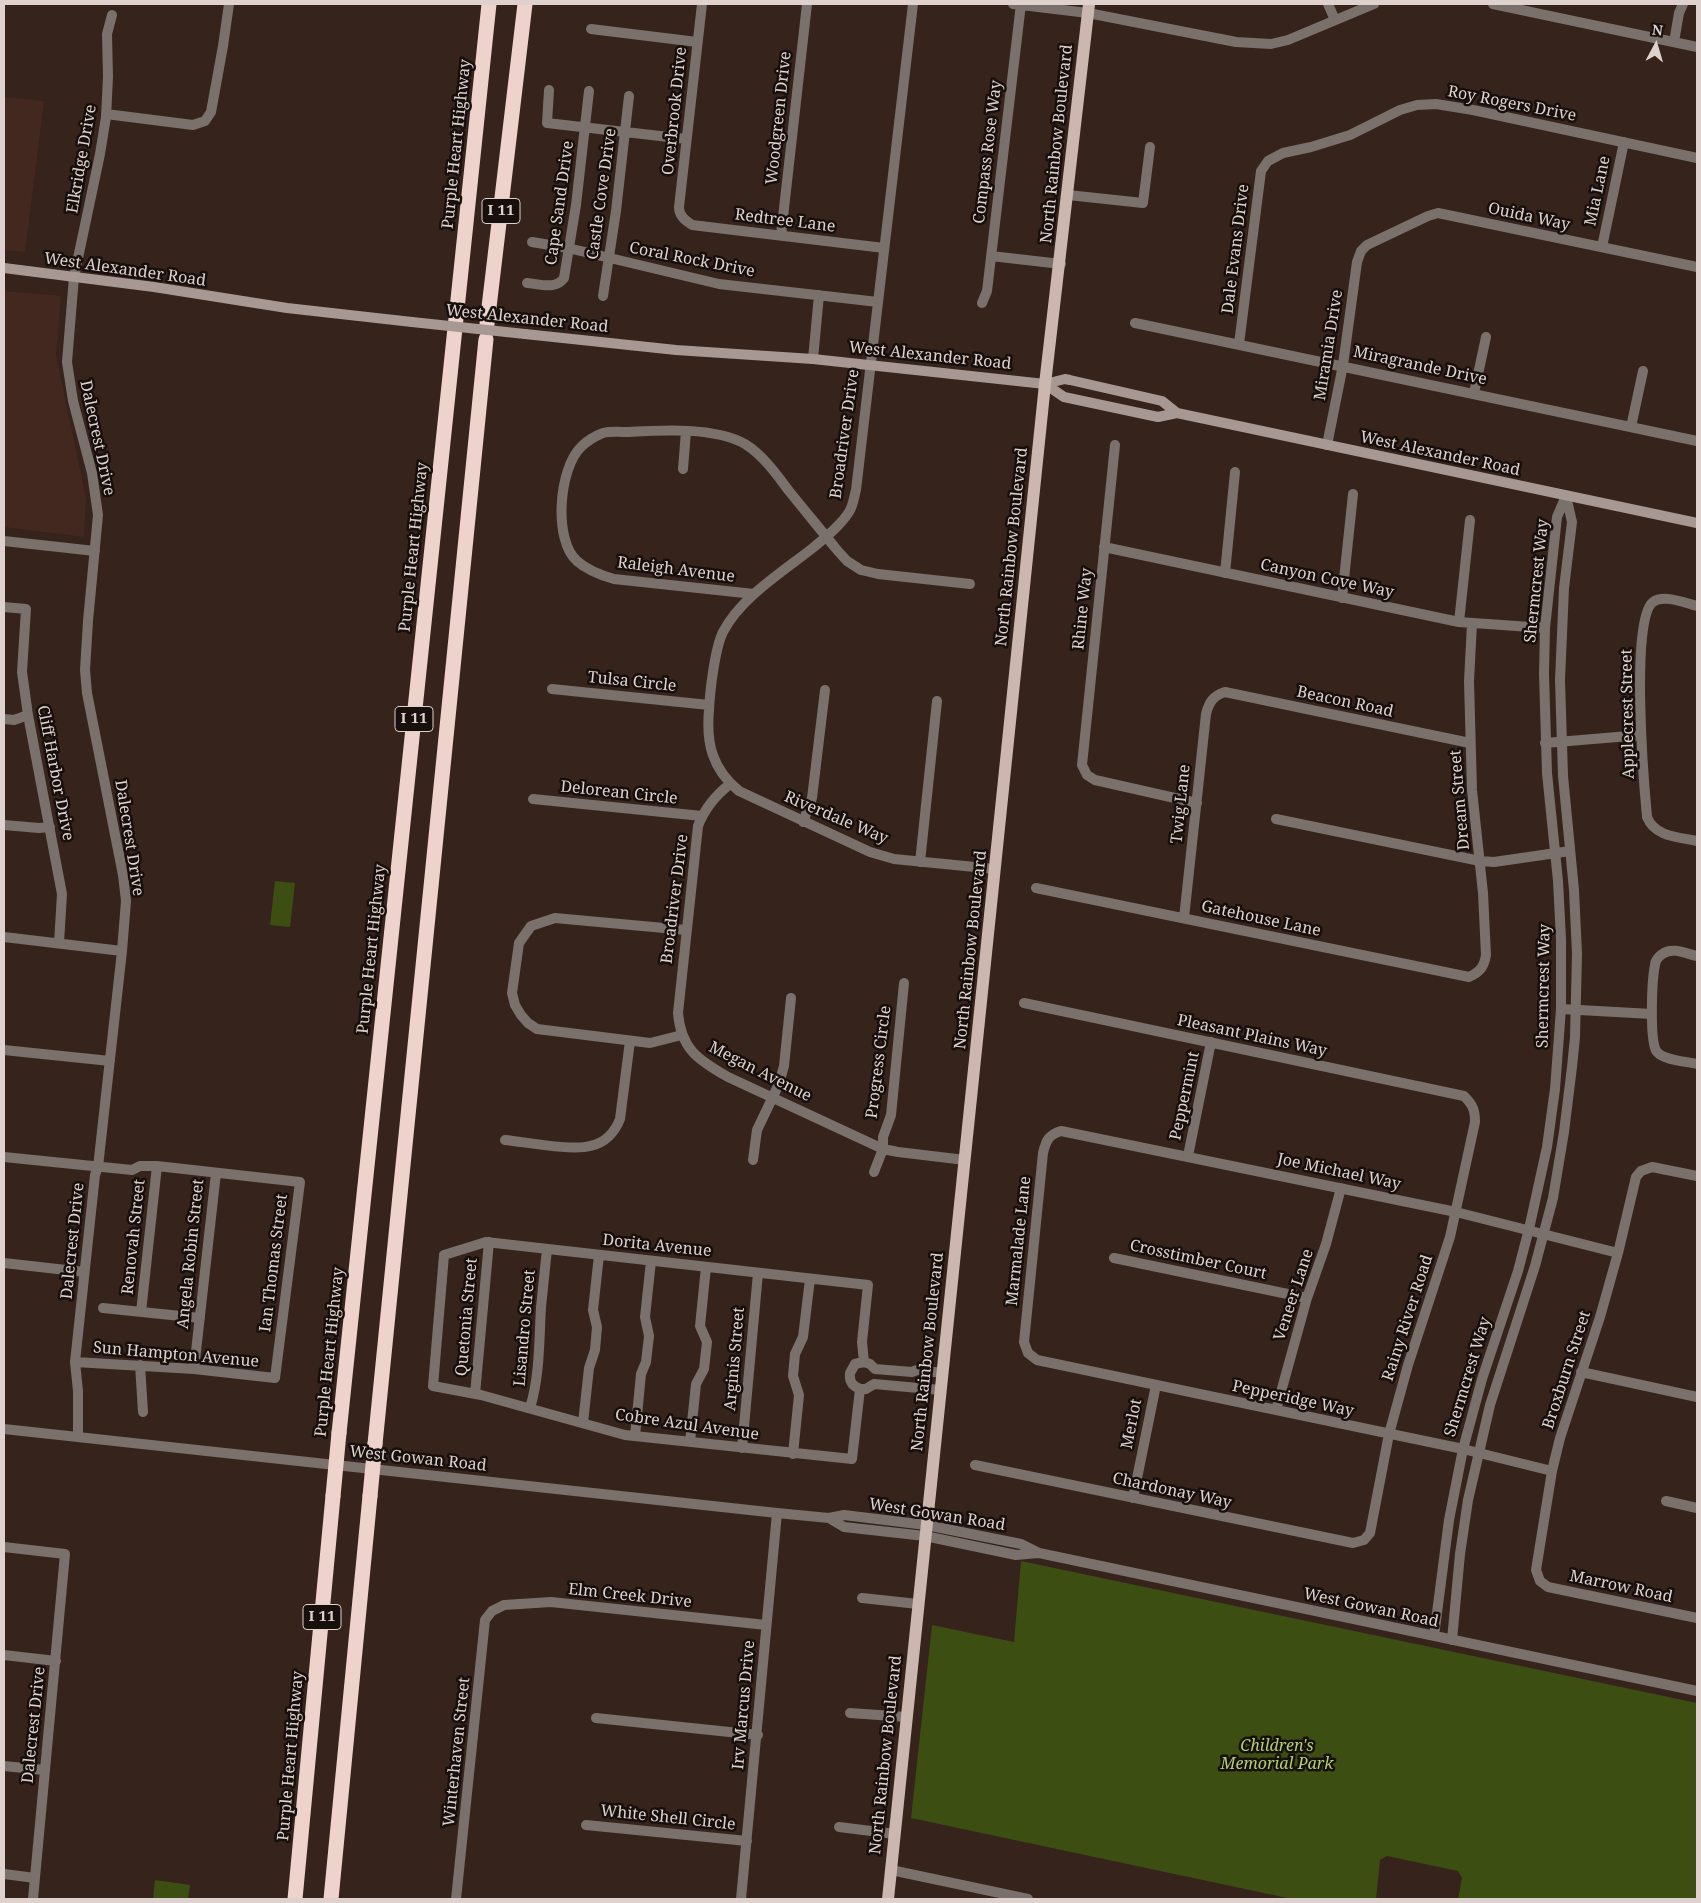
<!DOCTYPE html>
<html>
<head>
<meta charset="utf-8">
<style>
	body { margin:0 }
	#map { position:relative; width:1701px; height:1903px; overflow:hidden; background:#36231c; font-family:"Noto Serif",serif }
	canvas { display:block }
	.frame { position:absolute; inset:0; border:5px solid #dfd2ce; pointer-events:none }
	.north { position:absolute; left:1631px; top:20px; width:50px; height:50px; -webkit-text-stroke:4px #170f0c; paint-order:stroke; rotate:6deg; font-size:14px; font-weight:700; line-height:20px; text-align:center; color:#dfd2ce }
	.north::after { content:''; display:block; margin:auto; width:18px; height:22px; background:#dfd2ce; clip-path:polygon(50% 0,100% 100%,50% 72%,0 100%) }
</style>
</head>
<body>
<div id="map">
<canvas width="1701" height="1903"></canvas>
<div class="frame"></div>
<div class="north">N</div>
</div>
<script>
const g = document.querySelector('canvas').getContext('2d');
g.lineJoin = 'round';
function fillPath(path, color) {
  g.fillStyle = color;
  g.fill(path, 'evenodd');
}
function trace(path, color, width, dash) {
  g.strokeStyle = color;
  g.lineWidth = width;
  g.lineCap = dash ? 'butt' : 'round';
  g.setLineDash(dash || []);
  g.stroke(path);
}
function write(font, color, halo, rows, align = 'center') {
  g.font = font + ' "Noto Serif",serif';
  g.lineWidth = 5;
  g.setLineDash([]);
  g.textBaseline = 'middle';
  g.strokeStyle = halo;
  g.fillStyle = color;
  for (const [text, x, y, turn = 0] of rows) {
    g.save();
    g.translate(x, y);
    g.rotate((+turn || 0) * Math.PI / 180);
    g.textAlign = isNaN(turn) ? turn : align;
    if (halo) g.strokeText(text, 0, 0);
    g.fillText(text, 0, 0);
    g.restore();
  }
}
fillPath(new Path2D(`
	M4,97l40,4 -19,151 -21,-2z
	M4,291l57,5 -5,59 30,143 -2,39 -80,-10z`), '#42281f');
fillPath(new Path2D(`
	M275,881l20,2 -5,44 -20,-2z
	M1021,1561l676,142v196h-239l4,-21 -4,-7 -71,-15 -7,4 -4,39h-84l-381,-81 21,-193 82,17z
	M155,1880l35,5 -2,14h-35z`), '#3c4e12');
trace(new Path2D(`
	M702,4l-23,203c0,9 6,13 13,18l192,23
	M913,4l-57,486c-2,7 -3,16 -7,22 -8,13 -23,25 -35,35 -30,24 -73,50 -91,85 -8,16 -13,58 -14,78 -3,33 3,59 30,81l131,61 24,7 101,10
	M1013,4l75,9 148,29 35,2 17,-4 86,-36
	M1328,4l7,16
	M1493,4l204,43
	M591,29l106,13
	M1674,42l5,-29 4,-9
	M549,90l-2,33 139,16
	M106,114l87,11 12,-4 6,-9 12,-66 6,-42
	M1068,195l75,8 7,-56
	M781,235l26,-231
	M532,242l36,6 151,36 159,18
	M1602,247l22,-105
	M991,256l70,8
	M527,283c13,1 29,7 37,-5l12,-73 13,-114
	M603,296l13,-85 13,-115
	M982,303l5,-12 34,-287
	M1135,323l562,118
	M1239,344l22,-173 7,-10 15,-8 28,-6 39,-12 50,-25 17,-5 19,-1 37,6 224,48
	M813,359l6,-64
	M1474,393l12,-56
	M1631,427l12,-56
	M1115,445l-33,320 5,10 8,5 102,23
	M1327,445l16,-80 14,-103 4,-11 6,-6 61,-29 10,-3 259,54
	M683,469l3,-38
	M4,541l91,10
	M1104,547l355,75 86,6
	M1225,573l10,-101
	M754,594l-140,-15c-14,-4 -27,-9 -37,-18 -24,-21 -18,-93 4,-114 6,-6 14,-11 22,-14 8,-2 18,-1 26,-1 34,-2 86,-5 116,12 18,11 32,31 44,47 16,20 32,39 48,59l10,11 14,9 17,4 92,10
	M1342,598l11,-104
	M1697,606c-12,-3 -33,-12 -44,-4 -23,17 -9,183 -6,215 8,20 31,20 50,24
	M4,607l22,2 -4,63 6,43 34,179 -3,49
	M1459,622l11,-102
	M552,689l157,16
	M4,719l10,1 14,-5
	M1545,743l96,-8
	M730,784c-14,11 -26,26 -32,42l-20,187c3,36 20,47 50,64l155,72 15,3 67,8
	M533,799l169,17
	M1276,819l204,42 14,1 76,-11
	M803,822l9,-24 13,-108
	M4,825l35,3 11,-1
	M920,862l17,-161
	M1036,888l433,89c11,-5 15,-10 17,-22l-3,-62 -11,-103 -3,-109 3,-57
	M1184,918l22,-204c3,-12 7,-18 19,-22l245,51
	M4,937l118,14
	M1697,956c-10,-2 -24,-9 -33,-3 -4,2 -9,7 -9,12 -3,14 -6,77 2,87 8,9 29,9 40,12
	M1561,1009l91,5
	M682,1035l-32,8 -113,-14 -9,-6 -7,-8 -6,-10 -3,-12 7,-50 12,-17 24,-8 131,12
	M4,1050l106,11
	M505,1140c21,2 67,11 85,6 15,-3 25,-14 30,-27l10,-78
	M1188,1156l23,-114
	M4,1157l128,13 8,-4h17l143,16 -25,196 -81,-9 -119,-7
	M753,1160l4,-30 22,-46 5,-18 7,-68
	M874,1172l9,-23v-12l8,-22 13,-132
	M1697,1176l-45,-9 -11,4 -5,6 -18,76 -18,64 -40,121 -8,33 -16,99 4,11 8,6 149,31
	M1114,1258l193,40
	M4,1263l80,9
	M103,1308l97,10
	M141,1312l16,-146
	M864,1362l6,2 5,5 37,3 5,-2 26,3
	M140,1365l3,47
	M194,1369l22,-196
	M1581,1372l116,25
	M860,1389l-8,70 -227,-24 -144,-40 -48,-9 11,-131 42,-13 382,43 -6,57 2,20
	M860,1389h6l8,-5 67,6
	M860,1389c-8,-3 -11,-8 -10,-16l5,-9 9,-2
	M475,1394l14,-152
	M530,1408c10,-33 9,-67 11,-101 2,-19 4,-39 6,-58
	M1276,1410l31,-112 19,-54 15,-56
	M583,1423l6,-55 6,-18 2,-23 -4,-17 6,-55
	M635,1436l6,-62 5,-12 3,-26 -4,-19 6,-56
	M78,1437v-46l-3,-29 20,-187 3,-8 24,-216 4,-50 -3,-26 -36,-182 -2,-23 3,-49 10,-106 -6,-42 -19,-72 -6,-39 7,-85 26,-123 6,-37 2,-40 -1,-43 5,-19
	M690,1442l6,-58 8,-15 3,-27 -7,-16 6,-59
	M742,1448l16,-175
	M793,1454l6,-59 -6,-19 2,-22 8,-17 7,-58
	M975,1465l378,78 11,-3 6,-7 19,-99 19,-69 42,-128 25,-115c0,-12 -2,-17 -11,-26l-440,-93
	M1552,1471l-89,-22 -426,-89 -9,-7 -4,-11 19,-189c3,-12 5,-18 18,-22l395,81 162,41
	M1133,1498l23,-113
	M1666,1501l31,7
	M4,1547l61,7 -32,345
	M862,1598l56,6
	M4,1655l52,6
	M850,1713l57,4
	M596,1718l162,17
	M4,1766l40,4
	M586,1825l161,16
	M839,1827l56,7
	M891,1870l137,29
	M4,1874l31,4
	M456,1899l29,-279 7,-9 12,-6 47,-3 215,23
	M741,1899c13,-128 24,-257 36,-386`), '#7a706c', 10);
trace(new Path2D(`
	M4,1429l773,84 52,5 15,-3 82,10 95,19 18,9 658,138
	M829,1518l15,9 81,9 91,19 22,-2
	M1434,1636l15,-116 14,-71 19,-70 36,-108 11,-42 18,-82 8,-58 6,-80v-70l-3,-58 -11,-108 -3,-99 1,-46 12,-111 9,-21
	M1452,1640l8,-86 8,-54 22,-95 45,-139 18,-68 11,-66 8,-65 3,-30 2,-83 -3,-64 -11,-114 -3,-96 4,-92 8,-66 -6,-26`), '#7a706c', 10);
trace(new Path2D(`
	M4,268l150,19 133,21 125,14
	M525,334l151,16 137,9 232,25 20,-5 5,1 92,21 15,12
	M1045,384l19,13 94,20 19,-4 520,110`), '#a89893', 10);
trace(new Path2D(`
	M888,1899l157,-1515 44,-380`), '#ccb7b0', 12);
trace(new Path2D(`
	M487,324l38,-320
	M339,1433l150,-1429
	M375,1444l111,-1105
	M295,1899l38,-403
	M331,1899l39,-403`), '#edd3cb', 15);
trace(new Path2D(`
	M412,322l113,12`), '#a89893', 10);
trace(new Path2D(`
	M333,1496l6,-63
	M370,1496l5,-52`), '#edd3cb', 15);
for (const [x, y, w] of [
	[501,211,38],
	[414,719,38],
	[322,1617,38]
]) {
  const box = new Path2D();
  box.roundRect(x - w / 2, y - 12.5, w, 25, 4);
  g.fillStyle = '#170f0c';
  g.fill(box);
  trace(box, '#dfd2ce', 1);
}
write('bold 15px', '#dfd2ce', null, [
	["I 11",501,211],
	["I 11",414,719],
	["I 11",322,1617]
]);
write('16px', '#dfd2ce', '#170f0c', [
	["Roy Rogers Drive",1512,104,11],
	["Overbrook Drive",675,111,-84],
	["Woodgreen Drive",779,118,-84],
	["Purple Heart Highway",457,144,-84],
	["North Rainbow Boulevard",1057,144,-84],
	["Compass Rose Way",988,152,-83],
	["Elkridge Drive",82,159,-80],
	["Mia Lane",1598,191,-78],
	["Castle Cove Drive",602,194,-82],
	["Cape Sand Drive",560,203,-82],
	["Ouida Way",1529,217,12],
	["Redtree Lane",785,221,7],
	["Dale Evans Drive",1236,249,-83],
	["Coral Rock Drive",692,260,11],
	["West Alexander Road",125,270,8],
	["West Alexander Road",527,319,6],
	["Miramia Drive",1329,345,-81],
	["West Alexander Road",930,356,6],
	["Miragrande Drive",1420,366,12],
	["Broadriver Drive",845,434,-82],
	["Dalecrest Drive",97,438,78],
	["West Alexander Road",1440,454,12],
	["Purple Heart Highway",414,547,-84],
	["North Rainbow Boulevard",1012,547,-84],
	["Raleigh Avenue",676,570,7],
	["Canyon Cove Way",1327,579,12],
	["Shermcrest Way",1537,581,-84],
	["Rhine Way",1083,609,-84],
	["Tulsa Circle",632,682,6],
	["Beacon Road",1345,702,12],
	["Applecrest Street",1628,714,-91],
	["Cliff Harbor Drive",55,773,79],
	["Delorean Circle",619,793,6],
	["Dream Street",1460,800,-95],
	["Twig Lane",1181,804,-84],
	["Riverdale Way",836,818,23],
	["Dalecrest Drive",129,838,81],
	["Broadriver Drive",675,899,-83],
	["Gatehouse Lane",1261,919,12],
	["Purple Heart Highway",372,949,-84],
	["North Rainbow Boulevard",971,950,-84],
	["Shermcrest Way",1544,986,-89],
	["Pleasant Plains Way",1252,1036,12],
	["Progress Circle",879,1062,-83],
	["Megan Avenue",760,1072,27],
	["Peppermint",1185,1096,-78],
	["Joe Michael Way",1339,1172,12],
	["Renovah Street",134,1237,-84],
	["Dalecrest Drive",73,1241,-84],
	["Marmalade Lane",1019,1241,-84],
	["Dorita Avenue",657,1246,6],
	["Angela Robin Street",191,1254,-84],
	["Crosstimber Court",1198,1260,12],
	["Ian Thomas Street",274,1263,-83],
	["Veneer Lane",1294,1295,-72],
	["Quetonia Street",467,1317,-85],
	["Rainy River Road",1408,1318,-72],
	["Lisandro Street",525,1328,-85],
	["Purple Heart Highway",330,1352,-84],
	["North Rainbow Boulevard",928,1352,-84],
	["Sun Hampton Avenue",176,1355,5],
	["Arginis Street",735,1359,-85],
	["Broxburn Street",1567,1370,-72],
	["Shermcrest Way",1468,1377,-73],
	["Pepperidge Way",1293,1399,12],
	["Merlot",1132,1424,-79],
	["Cobre Azul Avenue",687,1425,8],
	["West Gowan Road",418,1459,6],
	["Chardonay Way",1172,1491,12],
	["West Gowan Road",937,1515,9],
	["Marrow Road",1621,1587,12],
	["Elm Creek Drive",630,1596,6],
	["West Gowan Road",1371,1608,12],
	["Irv Marcus Drive",744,1705,-85],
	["Dalecrest Drive",34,1725,-84],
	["Winterhaven Street",457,1752,-84],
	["North Rainbow Boulevard",886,1755,-84],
	["Purple Heart Highway",291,1756,-85],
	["White Shell Circle",668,1818,6]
]);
write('italic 16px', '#b0d074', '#170f0c', [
	["Children's",1277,1746],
	["Memorial Park",1277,1764]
]);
</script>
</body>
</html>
